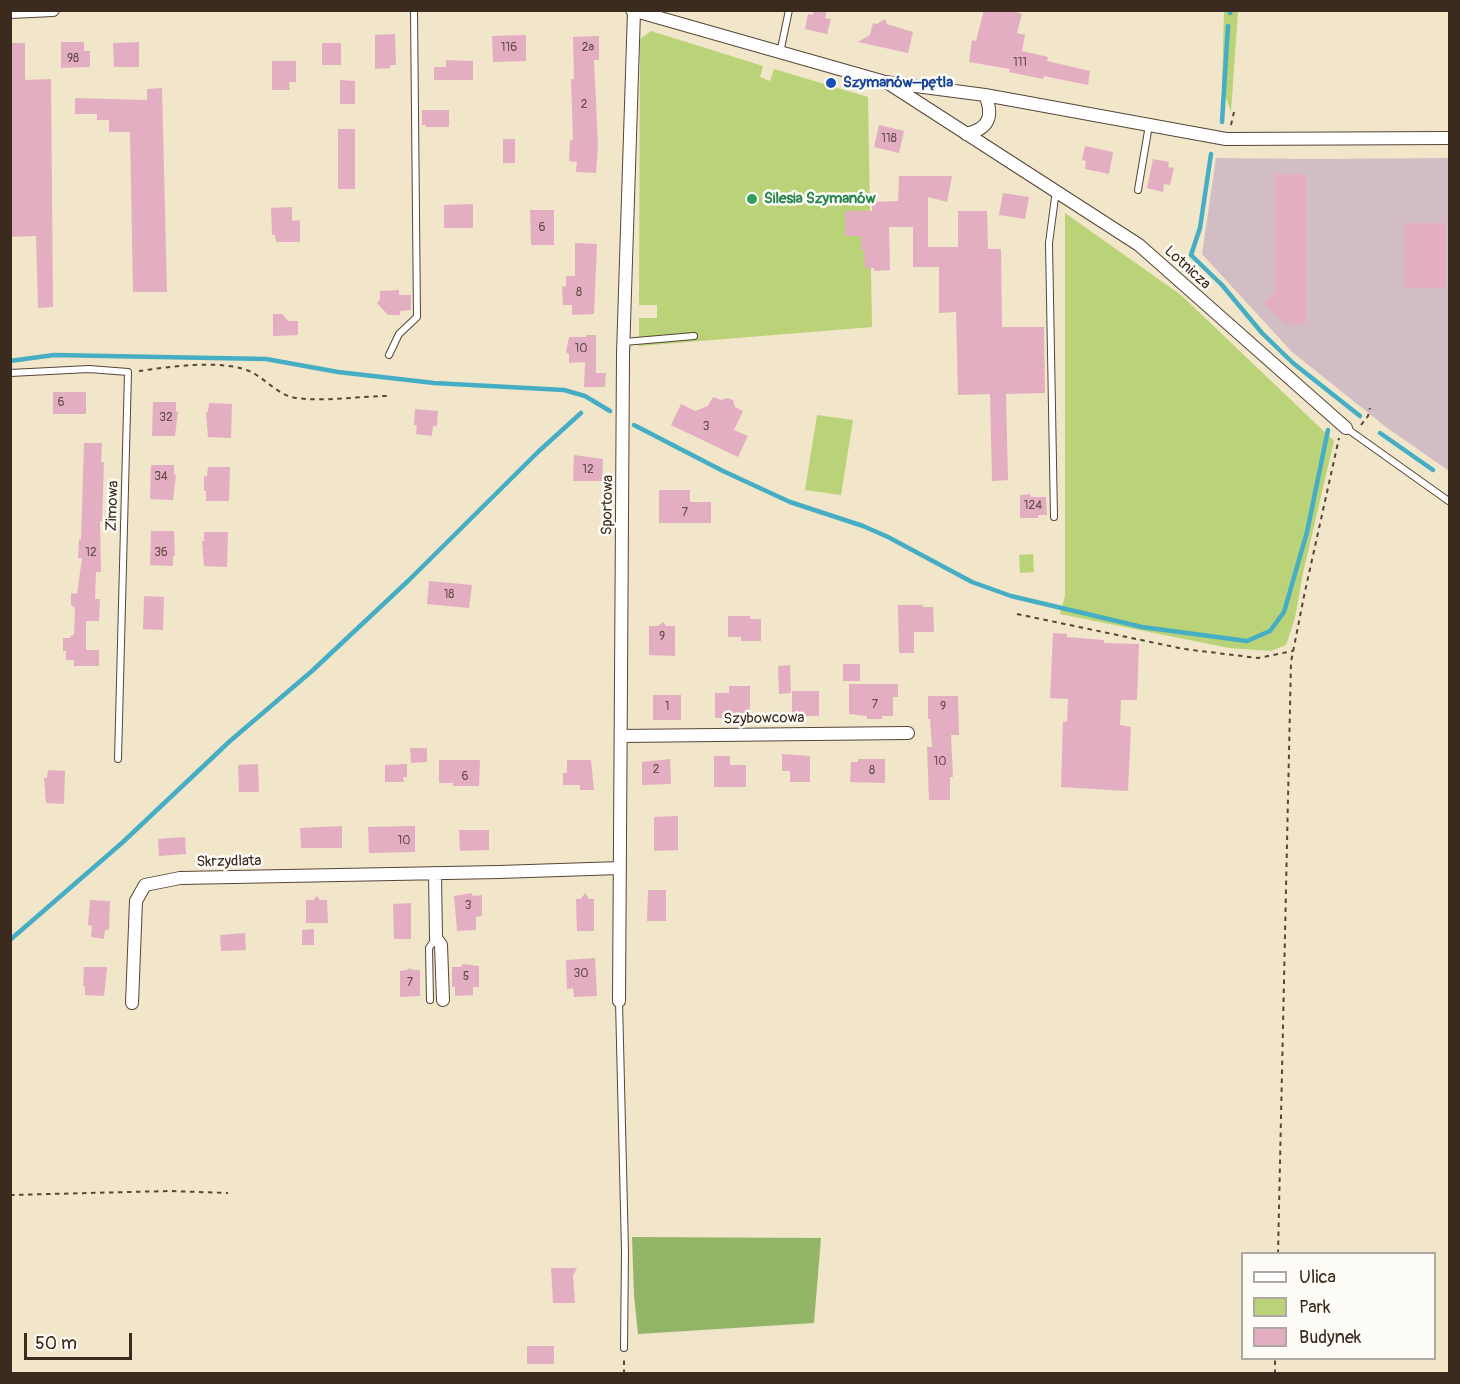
<!DOCTYPE html>
<html>
<head>
<meta charset="utf-8">
<style>
	body { margin:0 }
	#map { position:relative; width:1460px; height:1384px; overflow:hidden; background:#f1e5ca; font-family:Pangolin,sans-serif }
	canvas { display:block }
	.frame { position:absolute; inset:0; border:12px solid #3b2a1e; pointer-events:none }
	.legend { position:absolute; left:1241px; top:1252px; width:195px; height:108px; box-sizing:border-box; background:#fdfcf7; border:2px solid #afa8a0; margin:0; padding:8px 10px; list-style:none; font-size:18px; color:#3b2a1e }
	.legend li { display:flex; align-items:center; gap:12px; height:30px }
	.legend b { width:30px; border:2px solid #afa8a0 }
	.scale { position:absolute; left:24px; top:1333px; width:108px; height:27px; box-sizing:border-box; border:3px solid #3b2a1e; border-top:0; padding-left:8px; font-size:18px; line-height:21px; white-space:nowrap; color:#3b2a1e; -webkit-text-stroke:4px #fdfcf7; paint-order:stroke }
</style>
</head>
<body>
<div id="map">
<canvas width="1460" height="1384"></canvas>
<div class="frame"></div>
<ul class="legend">
<li><b style="height:8px;background:#fff"></b>Ulica</li>
<li><b style="height:16px;background:#bad378"></b>Park</li>
<li><b style="height:16px;background:#e3aec1"></b>Budynek</li>
</ul>
<div class="scale">50 m</div>
</div>
<script>
const g = document.querySelector('canvas').getContext('2d');
g.lineJoin = 'round';
function fillPath(path, color) {
  g.fillStyle = color;
  g.fill(path, 'evenodd');
}
function trace(path, color, width, dash) {
  g.strokeStyle = color;
  g.lineWidth = width;
  g.lineCap = dash ? 'butt' : 'round';
  g.setLineDash(dash || []);
  g.stroke(path);
}
function write(font, color, halo, rows, align = 'center') {
  g.font = font + ' Pangolin,sans-serif';
  g.lineWidth = 5;
  g.setLineDash([]);
  g.textBaseline = 'middle';
  g.strokeStyle = halo;
  g.fillStyle = color;
  for (const [text, x, y, turn = 0] of rows) {
    g.save();
    g.translate(x, y);
    g.rotate((+turn || 0) * Math.PI / 180);
    g.textAlign = isNaN(turn) ? turn : align;
    if (halo) g.strokeText(text, 0, 0);
    g.fillText(text, 0, 0);
    g.restore();
  }
}
fillPath(new Path2D(`
	M1216,158l97,1 136,-1v313l-63,-44 -94,-75 -90,-98z`), '#d2bdc5');
fillPath(new Path2D(`
	M1224,11h14l-7,101 -9,-27z
	M651,31l112,35 -3,11 10,4 4,-12 94,28 4,230 -233,19v-28h18v-13h-18l1,-266z
	M1065,213l116,82 153,146 -31,132 -8,45 -9,27 -15,6 -42,-3 -169,-34 5,-18z
	M817,415l36,5 -12,75 -36,-5z
	M1033,554l1,18 -14,1 -1,-18z`), '#bad378');
fillPath(new Path2D(`
	M632,1237l189,1 -7,85 -176,11 -4,-39z`), '#93b568');
trace(new Path2D(`
	M1230,13l1,-3
	M1222,122l6,-96
	M1211,154l-11,74 -9,27 31,30 40,48 31,30 67,53
	M10,361l44,-6 212,4 72,13 96,11 130,7 21,6 25,15
	M634,425l89,46 67,31 73,24 25,11 84,45 39,14 131,31 105,14 23,-10 14,-19 23,-80 21,-102
	M1380,433l53,37
	M10,940l113,-98 107,-101 82,-70 96,-90 131,-130 42,-38`), '#45adc4', 4.5);
fillPath(new Path2D(`
	M814,10h13l-2,8 6,1 -4,15 -22,-5 3,-15 5,1z
	M984,10h26l12,4 -5,19 8,2 -3,16 26,6 -1,4 43,10 -2,14 -44,-9 -1,3 -34,-7 1,-3 -41,-7 3,-22 4,1z
	M885,19l2,5 26,8 -5,21 -50,-11 12,-7 3,-12 4,1z
	M395,34l1,31h-6v3l-15,1v-34z
	M526,35v26l-33,1 -1,-26z
	M599,36v24h-5l4,85 -2,28 -20,-1 1,-10 -8,-1 1,-21h3l-2,-61h3l-1,-42z
	M61,42h23v9h6v16l-29,1z
	M139,42v25h-25l-1,-24z
	M10,43h15v37l26,-1 2,228 -15,1 -2,-72 -26,1v-65h2z
	M322,43h19v22h-19z
	M446,60l27,1v19h-39v-13h12z
	M272,61h24v21h-7l1,8h-18z
	M340,80l15,1v23h-15z
	M162,88l5,204h-34l-3,-160h-21v-12h-12v-6h-22v-16l72,2v-11z
	M422,110h27v17h-23v-2h-4z
	M879,125l25,6 -5,22 -25,-6z
	M338,129h17v60h-17z
	M503,139h12v24h-12z
	M1085,146l28,6 -4,22 -24,-5 1,-8 -4,-1z
	M1153,159l16,3 -1,5 6,1 -4,17 -6,-1 -1,8 -16,-4z
	M1275,174h31v150h-21l-21,-21 11,-12z
	M899,176h53l-5,26 -19,-5v50h30v-36h29l1,38h13l1,78h42l1,66 -39,1 2,86 -16,1 -2,-87 -32,1 -2,-83 -17,1v-46h-26v-40h-24l1,43 -16,1v-3h-9l-1,-18h-3v-14h-16v-25h27v-9l26,-1z
	M1003,193l26,4 -4,22 -26,-4z
	M473,204v24h-29v-23z
	M292,207v14l8,-1v22h-24l-1,-7h-3l-1,-27z
	M530,210h24v35h-23z
	M1405,223h41v65h-41z
	M575,243l22,1 -3,70 -22,1v-10h-9l-1,-18 4,-1v-10h9z
	M399,290v5h12v15l-11,1v4h-12l-11,-12 3,-4v-8z
	M273,314h9l6,7h10v14l-25,1z
	M586,335h10v38h10l-1,14h-21l1,-25 -16,1v-9l-3,-2 3,-15h17z
	M53,392h33v22h-33z
	M713,397l8,3 7,-2 5,2 2,7 8,4 -9,19 14,6 -10,21 -67,-32 10,-21 14,7 13,-5z
	M153,402h23v9l2,1 -3,24h-23z
	M209,403l23,1 -1,34 -23,-1 -2,-25h2z
	M415,409l23,2 -1,15h-4l-1,10 -16,-2 1,-9h-3z
	M84,443h18l-1,19h3l-2,59h-2l1,51h-5l-1,27h5l-1,22h-13v29h13v16h-25v-6h-8v-9h-3v-13h8l-1,-2 4,-1 1,-27 -4,-3v-12l6,1 5,-36h-4l1,-19 2,1z
	M574,455l29,4 -1,22h-29z
	M151,465h23v10h2l-3,25 -23,-1z
	M208,467h22l-1,34h-23v-10h-2v-15h3z
	M659,490h31v12h21v21h-52z
	M1030,494l1,3h15l1,18h-9v3h-18v-23z
	M151,531h23l1,25h-2v10l-23,-1z
	M204,532h24l-1,35 -23,-1 -2,-25h2z
	M429,581l43,4 -3,23 -42,-4z
	M144,596l20,1 -1,33 -20,-1z
	M898,605h25v2h10l1,25h-20v21h-15z
	M728,616h22v3h11v22h-20v-4h-13z
	M663,622l3,4h9v30l-26,-1v-29h9z
	M1053,633l14,1v3l37,3v3l35,1 -2,56h-16l-1,25 11,2 -3,64 -67,-4 2,-66 4,1 1,-23 -18,-1z
	M843,664h17v17h-17z
	M790,665l1,28 -12,1 -1,-28z
	M849,684h49v13h-5v19h-11v3h-15v-3l-18,-2z
	M729,686h21v32h-35v-25h14z
	M792,691h27v25h-27z
	M653,695h28v25h-28z
	M928,696h30l1,39h-8l2,42h-3v23h-21l-2,-53h5l-2,-28h-2z
	M410,748h17v14l-16,1z
	M782,754l28,2v26h-20v-11h-8z
	M714,756h16v9h16v22h-32z
	M670,759l1,25 -29,1v-23z
	M858,759h27v24l-35,-1 1,-20h7z
	M439,760h41l-1,26h-26v-3h-14z
	M567,760h24l3,30h-14v-5h-17v-12h4z
	M258,764l1,28h-20l-1,-27z
	M407,764v13h-4l1,5h-19v-17z
	M48,770l17,1 -1,33 -18,-1 -2,-25h3z
	M678,816v34l-24,1v-34z
	M342,826v22h-41l-1,-20z
	M415,826v26l-46,1 -1,-26z
	M459,830h30v20l-29,1z
	M185,837l1,17 -27,2 -1,-17z
	M648,890h18v31h-19z
	M471,893l2,3 9,-1v21l-6,1v13l-19,1 -3,-35z
	M585,893l4,6h5v32h-17l-1,-32h5z
	M317,896l3,4h7l1,23h-22v-23h7z
	M90,900l20,1 -1,29h-4l-1,9 -13,-2 1,-11 -4,-1z
	M411,903v36h-17l-1,-35z
	M314,929v16h-12v-15z
	M245,933l1,17 -25,1 -1,-16z
	M595,958l2,38 -23,1 -1,-9 -6,1 -1,-29z
	M463,964l16,2v21h-6v8l-18,1v-9h-3v-20h9z
	M84,967h23l-3,29 -19,-1v-9h-2z
	M409,968l4,2h7v26l-20,1v-26l7,-1z
	M551,1268h26l-4,8 2,27h-22z
	M527,1346h27v18h-27z`), '#e3aec1');
const service = new Path2D(`
	M780,53l9,-43
	M1138,190l11,-65
	M624,342l70,-6
	M389,355l10,-21 18,-17 -3,-307
	M10,373l79,-4 39,3 -10,387
	M1346,428l104,74
	M1054,517l-5,-274 7,-53
	M430,1000l-1,-52 6,-9
	M619,1001l6,250 -1,97`);
const minor = new Path2D(`
	M632,10l253,72 100,13 241,44 224,-1
	M10,12l43,-2
	M888,83l251,162 207,183
	M966,134c23,-5 28,-18 19,-39
	M621,736l287,-3
	M435,873l1,65 5,7 2,55
	M619,1001l4,-647 11,-343
	M132,1003l4,-102 9,-16 35,-7 319,-6 121,-4`);
trace(service, '#564638', 8);
trace(minor, '#564638', 14);
trace(new Path2D(`
	M1231,125l3,-13
	M139,371c29,-4 87,-13 114,2 15,8 25,22 43,25 30,4 62,-2 92,-2
	M1361,425l7,-9 2,-8
	M1017,614l167,35 74,9 35,-7
	M10,1195l159,-4 59,2
	M1278,1254l13,-592 13,-66 35,-158
	M624,1374v-16
	M1275,1374v-16`), '#564638', 2, [4.5, 4.5]);
trace(service, '#fff', 6);
trace(minor, '#fff', 12);
for (const [x, y, r, color] of [
	[831,83,6,"#1a4fb4"],
	[752,199,6,"#2e9e5b"]
]) {
  const dot = new Path2D();
  dot.arc(x, y, r, 0, 2 * Math.PI);
  g.fillStyle = color;
  g.fill(dot);
  trace(dot, '#fdfcf7', 2);
}
write('12px', '#654b47', null, [
	["116",509,48],
	["2a",588,48],
	["98",73,59],
	["111",1020,63],
	["2",584,105],
	["118",889,139],
	["6",542,228],
	["8",579,293],
	["10",581,349],
	["6",61,403],
	["32",166,418],
	["3",706,427],
	["12",588,470],
	["34",161,477],
	["124",1033,506],
	["7",685,513],
	["12",91,553],
	["36",161,553],
	["18",449,595],
	["9",662,637],
	["7",875,705],
	["1",667,707],
	["9",943,707],
	["10",940,762],
	["2",656,770],
	["8",872,771],
	["6",465,777],
	["10",404,841],
	["3",468,906],
	["30",581,974],
	["5",466,977],
	["7",410,983]
]);
write('bold 15px', '#164399', '#fdfcf7', [
	["Szymanów–pętla",843,83]
], 'left');
write('bold 15px', '#27864d', '#fdfcf7', [
	["Silesia Szymanów",764,199]
], 'left');
write('15px', '#3b2a1e', '#fdfcf7', [
	["Lotnicza",1187,268,42],
	["Sportowa",608,505,-89],
	["Zimowa",113,506,-88],
	["Szybowcowa",764,719,-1],
	["Skrzydlata",229,862,-1]
]);
</script>
</body>
</html>
